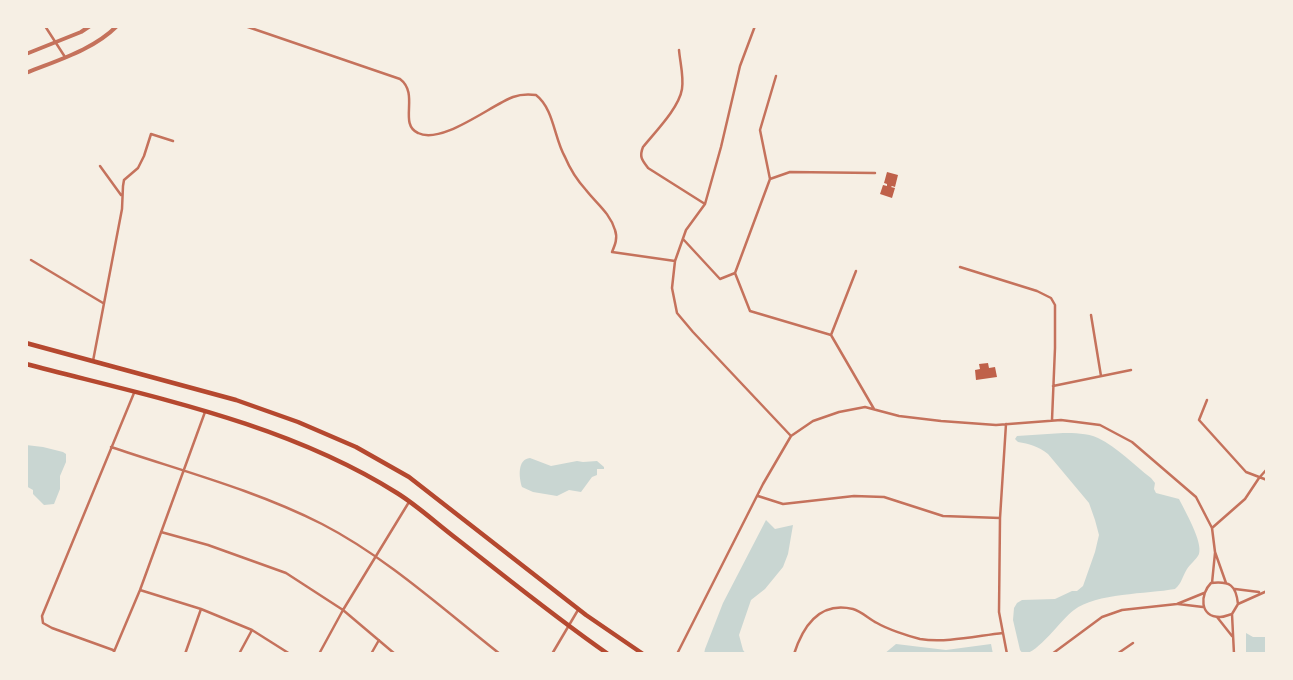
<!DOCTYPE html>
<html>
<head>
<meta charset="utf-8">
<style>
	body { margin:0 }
	#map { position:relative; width:1293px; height:680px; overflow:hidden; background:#f6efe4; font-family:"Roboto Condensed",sans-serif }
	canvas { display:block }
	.frame { position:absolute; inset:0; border:28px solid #f6efe4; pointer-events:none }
</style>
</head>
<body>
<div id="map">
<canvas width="1293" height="680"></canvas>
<div class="frame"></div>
</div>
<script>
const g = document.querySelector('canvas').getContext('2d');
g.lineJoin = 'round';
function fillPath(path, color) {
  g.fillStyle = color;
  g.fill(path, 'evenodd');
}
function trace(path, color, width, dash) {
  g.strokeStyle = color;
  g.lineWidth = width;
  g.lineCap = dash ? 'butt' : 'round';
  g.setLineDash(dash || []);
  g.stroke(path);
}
fillPath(new Path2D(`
	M1063,433c11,0 24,0 35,5 19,9 36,27 53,40l4,5 -1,6 2,4 23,6c6,12 24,43 20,55 -3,6 -9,10 -12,15 -5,8 -5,14 -12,20 -28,5 -79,4 -101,21 -13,9 -36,44 -51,44l-3,-4 -7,-30 1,-12 3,-5 5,-3 33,-1 17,-8h5l6,-5 12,-34 4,-17 -4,-15 -6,-17 -41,-49c-10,-8 -19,-10 -30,-12l-3,-3 2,-3z
	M26,445l17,2 20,5 3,2v8l-6,14v13l-6,15 -10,1 -11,-11v-4l-7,-4z
	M530,458l21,8 26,-5 6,1 14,-1 7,6v2h-7v6l-5,2 -11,15 -12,-2 -12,6 -24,-4 -11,-5c-3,-9 -5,-28 8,-29z
	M766,520l9,9 18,-4 -5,29 -5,13 -18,22 -14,11 -12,35 4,15 3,4h-42l1,-5 18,-46z
	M1246,633l7,4h14v17h-21z
	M896,644l50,6 45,-6 2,10h-109z`), '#c9d6d2');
fillPath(new Path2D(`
	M887,172l11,3 -3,12 -3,-1 -1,1 4,1 -3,10 -12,-4 3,-9 4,1v-2l-3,-1z
	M988,363l1,5 6,-1 2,10 -21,3 -1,-10 5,-1 -1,-5z`), '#bf614a');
trace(new Path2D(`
	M45,26l20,31
	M245,26l155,53c20,15 -2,45 18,54 24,12 73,-28 95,-36 8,-3 15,-3 23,-2 18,14 18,43 29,62 5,12 12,23 21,33 10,13 24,23 29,40 3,8 0,15 -3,22l63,9
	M679,50c1,12 5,27 3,39 -3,19 -27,43 -39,58 -4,10 -1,13 5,21l57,36
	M100,166l21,29
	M770,179l-10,-49 16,-54
	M683,239l37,40 15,-6 35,-94 20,-7 85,1
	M31,260l72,43
	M960,267l77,24 14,7 4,7v43l-3,72
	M735,273l15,38 81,24 43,74
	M1091,315l10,61
	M831,335l25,-64
	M93,361l29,-152 1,-23 1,-6 14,-12 6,-12 7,-22 22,7
	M1053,386l78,-16
	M1207,400l-8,20 47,52 21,8
	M1006,424l-6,94 -1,94 8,42
	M791,436l22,-15 26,-9 26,-5 34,9 42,5 55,4 65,-5 39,5 32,17 64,55 16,31 3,24 11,31
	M111,447c71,24 144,43 211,77 64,33 121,85 178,130
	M758,496l25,8 71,-8 30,1 59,19 57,2
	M1212,528l33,-29 14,-21 8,-9
	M161,532l47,13 78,28 57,37 52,44
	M1212,583l3,-30
	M1235,589l24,3
	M140,590l61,19 51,21 38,24
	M1178,604l25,3
	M1238,604c-2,-19 -8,-23 -27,-21 -11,11 -12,34 9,34 4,0 8,-2 12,-3l6,-10 29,-13
	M1232,614l2,40
	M1217,617l15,19
	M113,650l-61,-22 -9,-5 -1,-7 92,-223
	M113,654l27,-64 65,-178
	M185,654l16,-45
	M239,654l13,-24
	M319,654l24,-44 66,-108
	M371,654l8,-14
	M552,654l26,-44
	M677,654l86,-170 28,-48 -98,-104 -16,-19 -5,-25 3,-27 11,-31 19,-26 16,-57 19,-81 15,-40
	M794,654c9,-28 26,-53 59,-45 8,2 16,10 24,14 10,6 31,13 43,16 26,4 56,-3 83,-6
	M1052,654l50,-37 20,-7 55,-6 27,-11
	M1117,654l16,-11`), '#c5725c', 2.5);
trace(new Path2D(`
	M26,54l55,-22 9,-6
	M26,73c32,-13 67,-23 91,-47`), '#c5725c', 4);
trace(new Path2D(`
	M26,343l210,57 62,22 58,25 53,30 177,138 57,39
	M26,364c126,33 260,59 371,129 21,13 40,31 60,46 50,39 99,79 151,115`), '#b5482f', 4.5);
</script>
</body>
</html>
